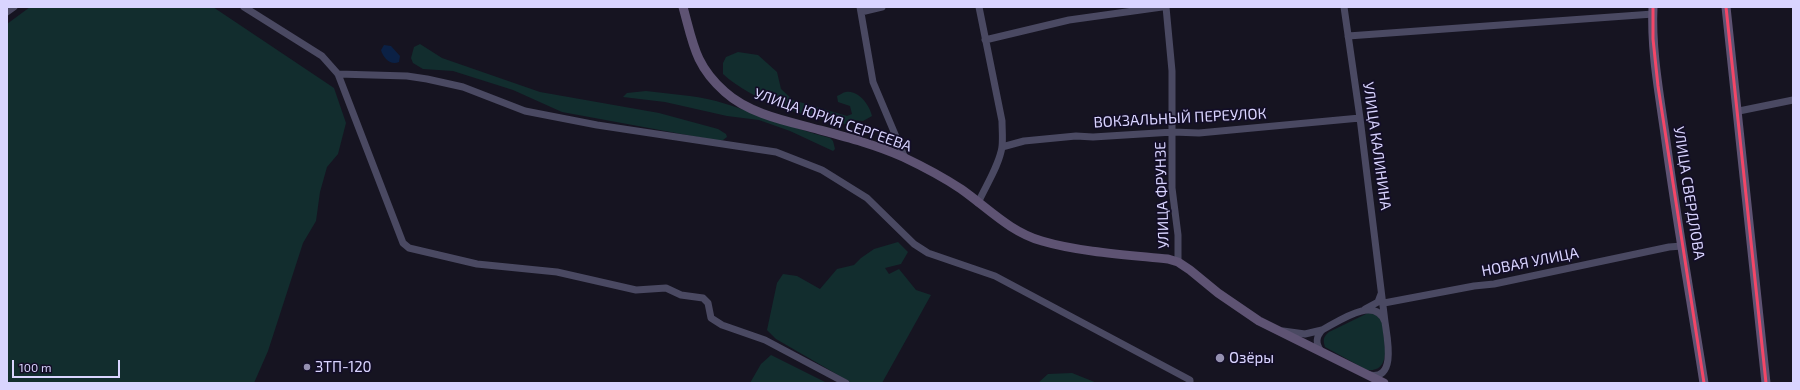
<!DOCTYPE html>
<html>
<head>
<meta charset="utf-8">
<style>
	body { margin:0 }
	#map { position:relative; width:1800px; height:390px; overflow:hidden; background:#161421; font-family:"Exo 2",sans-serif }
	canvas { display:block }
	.frame { position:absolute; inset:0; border:8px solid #d9d4ff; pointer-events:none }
	.scale { position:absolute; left:12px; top:360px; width:108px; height:18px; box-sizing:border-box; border:2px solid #d9d4ff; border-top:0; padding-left:5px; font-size:12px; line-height:14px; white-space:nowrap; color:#d9d4ff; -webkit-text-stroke:3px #130e27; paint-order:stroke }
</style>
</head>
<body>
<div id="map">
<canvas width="1800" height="390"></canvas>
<div class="frame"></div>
<div class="scale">100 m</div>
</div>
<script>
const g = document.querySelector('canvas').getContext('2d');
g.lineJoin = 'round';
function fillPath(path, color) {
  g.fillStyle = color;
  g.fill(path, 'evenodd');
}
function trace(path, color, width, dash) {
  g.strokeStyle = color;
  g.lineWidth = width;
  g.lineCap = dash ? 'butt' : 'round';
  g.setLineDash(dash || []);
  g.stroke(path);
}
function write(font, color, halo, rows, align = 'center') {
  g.font = font + ' "Exo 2",sans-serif';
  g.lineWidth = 3.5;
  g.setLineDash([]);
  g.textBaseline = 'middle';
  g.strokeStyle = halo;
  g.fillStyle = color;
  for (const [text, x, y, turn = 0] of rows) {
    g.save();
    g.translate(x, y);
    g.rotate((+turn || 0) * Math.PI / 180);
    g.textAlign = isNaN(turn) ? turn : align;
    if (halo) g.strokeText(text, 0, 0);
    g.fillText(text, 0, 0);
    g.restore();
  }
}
fillPath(new Path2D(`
	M30,7h183l121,81 12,35 -8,31 -11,13 -7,25 -4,29 -13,22 -35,108 -14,32h-247v-359z
	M420,44l22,14 98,34 119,21 59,16 8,5 1,3 -4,3h-9l-152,-28 -49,-22 -60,-19 -30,-2 -10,-6 -2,-5 3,-11z
	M738,52l20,3 19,17 4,17 12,11 54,16 5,-2 -2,-8 -12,-4 -1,-6c3,-1 6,-4 9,-4 13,-2 24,14 26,24l-9,5 -10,-1 -2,3 -6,1c-39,-7 -93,-23 -122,-50v-11l3,-6z
	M646,91c23,3 47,4 70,10 38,11 75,27 114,37l3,3 2,8 -2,2 -43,-20 -31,-11 -32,-4 -62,-14 -42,-5 4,-4z
	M898,242l10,10 -7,12 -16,4 4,6 10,-5 17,21 15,5 -49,88h-30l-76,-44 -9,-9 10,-47 6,-9 14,2 23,13 17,-20 17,-4 7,-7 13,-9z
	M1368,313c5,1 8,1 11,5 5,5 4,14 5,21 2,14 3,33 -17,31l-42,-23c-2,-7 -2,-10 4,-15z
	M771,355l56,28h-77l11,-19z
	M1072,373l25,10h-59l10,-9z`), '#122d2e');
fillPath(new Path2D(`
	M384,45l7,1 9,10 -1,6c-8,4 -16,-4 -18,-12z`), '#0b2145');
trace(new Path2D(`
	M244,7l78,49 16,18 65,169 6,5 68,16 80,8 79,18 30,-2 15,7 22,3 5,5 3,15 11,7 43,15 81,43
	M860,7l13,75 32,76
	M1166,7l6,64v117l6,47v27
	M1344,7l16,111 25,204
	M7,12l7,-5
	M861,12l21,-5
	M1348,36l305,-22
	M985,40l84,-20 93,-13
	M338,74l69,2 20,3 36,8 62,24 72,14 179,27 46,18 45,28 47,46 14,9 67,23 195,104v3
	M1739,111l54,-11
	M1002,147l22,-6 52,-5 17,1 80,-5 26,1 161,-15
	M978,203c8,-18 21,-37 24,-56 1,-9 0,-18 0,-26l-23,-114
	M1384,303l90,-17 20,-2 175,-37 13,-1
	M1365,309l13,-7 3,-8
	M1283,331l22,3 17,-4
	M1321,351c-6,-8 -5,-14 1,-21 17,-9 53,-35 63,-8 2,15 12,59 -16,53`), '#4a4962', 7);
trace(new Path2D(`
	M683,7c10,36 12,59 42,85 21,19 52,27 80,34 33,9 67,17 98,31 19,9 40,20 58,32 27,19 49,43 81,52 37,11 87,14 126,18l10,3 12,8 28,23 41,28 125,62
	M1653,7c-2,42 6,85 12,127 11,83 26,166 39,249
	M1726,7l40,376`), '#5e5373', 9);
trace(new Path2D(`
	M1653,7v32l5,47 46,297
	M1726,7l40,376`), '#f34667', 3);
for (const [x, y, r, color] of [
	[1220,358,5,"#9591b1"],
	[307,367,4,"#9591b1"]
]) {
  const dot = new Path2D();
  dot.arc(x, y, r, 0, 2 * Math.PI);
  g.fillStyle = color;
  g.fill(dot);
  trace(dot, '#130e27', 1.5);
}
write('15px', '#d9d4ff', '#130e27', [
	["ВОКЗАЛЬНЫЙ ПЕРЕУЛОК",1180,118,-3],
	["УЛИЦА ЮРИЯ СЕРГЕЕВА",833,120,19],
	["УЛИЦА КАЛИНИНА",1377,146,82],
	["УЛИЦА СВЕРДЛОВА",1689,193,81],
	["УЛИЦА ФРУНЗЕ",1162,195,-92],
	["НОВАЯ УЛИЦА",1530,262,-11]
]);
write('15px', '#d9d4ff', '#130e27', [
	["Озёры",1229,358],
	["ЗТП-120",315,367]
], 'left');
</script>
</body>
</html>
